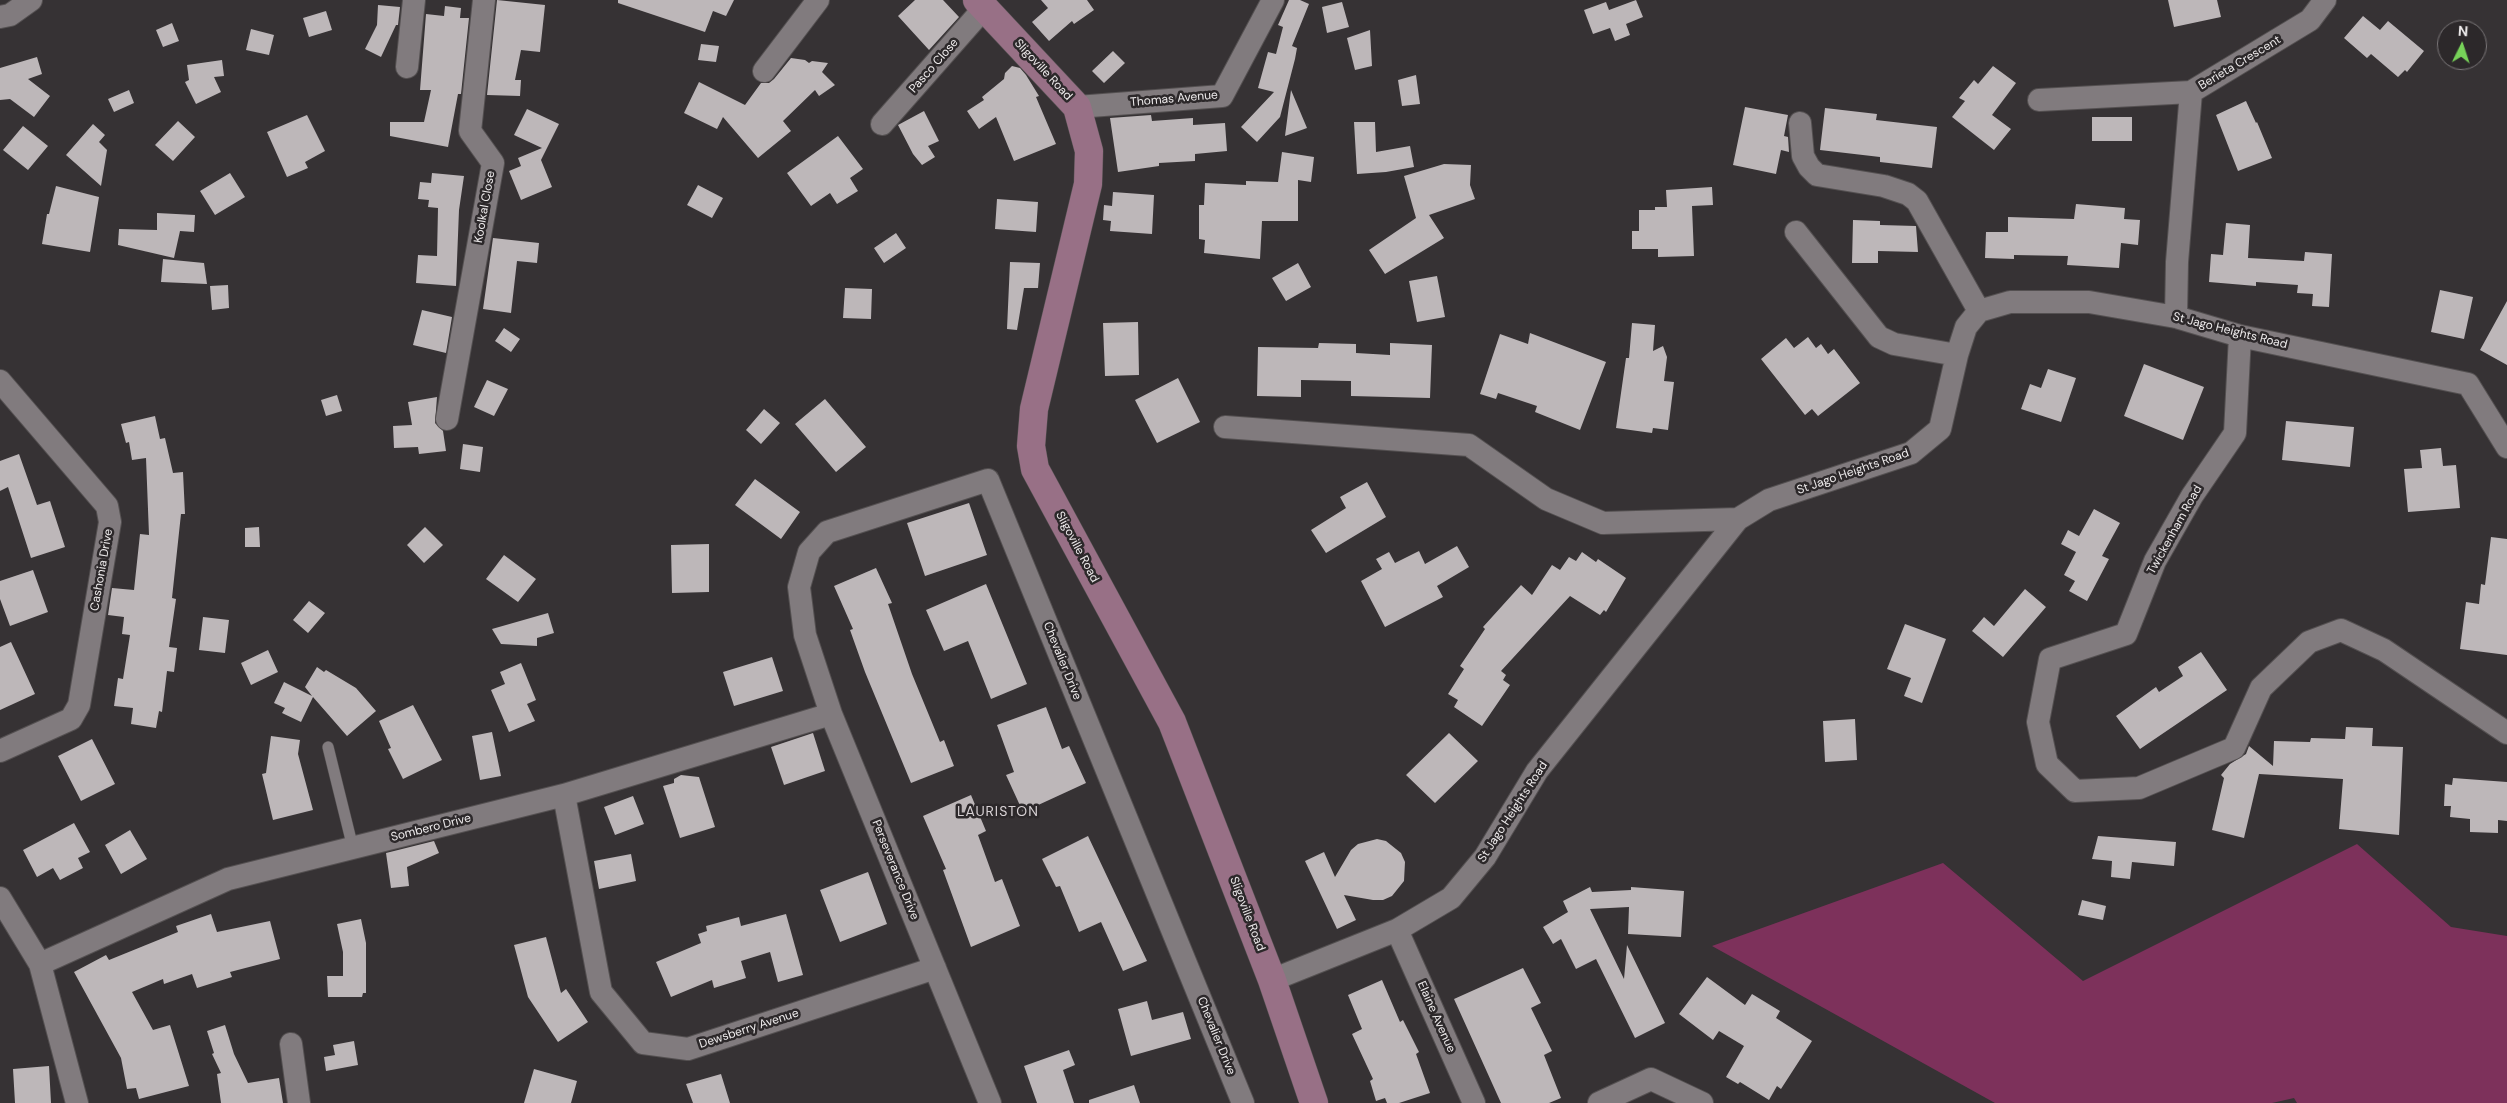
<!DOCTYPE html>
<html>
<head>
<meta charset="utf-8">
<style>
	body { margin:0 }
	#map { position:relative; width:2507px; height:1103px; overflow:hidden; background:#363234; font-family:"DM Sans",sans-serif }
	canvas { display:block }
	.north { position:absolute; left:2437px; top:20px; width:50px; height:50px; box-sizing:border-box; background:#2c282a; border:1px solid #7a7678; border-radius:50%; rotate:4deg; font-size:14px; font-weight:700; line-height:20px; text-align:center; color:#eeebec }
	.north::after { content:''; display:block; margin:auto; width:18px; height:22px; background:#77d259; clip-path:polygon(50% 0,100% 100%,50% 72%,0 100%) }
</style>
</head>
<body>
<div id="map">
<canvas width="2507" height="1103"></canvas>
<div class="north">N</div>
</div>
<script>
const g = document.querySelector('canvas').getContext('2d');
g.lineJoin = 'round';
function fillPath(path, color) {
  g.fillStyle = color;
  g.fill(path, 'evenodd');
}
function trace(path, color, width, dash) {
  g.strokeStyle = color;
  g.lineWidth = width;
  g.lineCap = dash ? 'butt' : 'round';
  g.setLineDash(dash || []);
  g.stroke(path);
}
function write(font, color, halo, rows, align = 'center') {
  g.font = font + ' "DM Sans",sans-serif';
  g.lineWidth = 5;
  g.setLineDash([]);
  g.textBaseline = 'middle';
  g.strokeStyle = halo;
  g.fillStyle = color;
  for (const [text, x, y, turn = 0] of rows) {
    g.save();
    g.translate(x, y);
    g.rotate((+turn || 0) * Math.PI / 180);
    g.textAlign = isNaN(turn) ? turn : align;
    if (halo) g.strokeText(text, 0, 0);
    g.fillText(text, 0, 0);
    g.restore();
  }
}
fillPath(new Path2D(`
	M2357,844l94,83 56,9v167h-210l-3,-5 -22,5h-277l-283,-157 231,-83 140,118z`), '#7d315b');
fillPath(new Path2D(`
	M497,0l48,5 -5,47 -19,-2 -6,30h6l-1,16 -33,-1z
	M618,0h116l-8,16 -13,-5 -8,21 -87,-29z
	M915,0h28l16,17 -30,33 -31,-34z
	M1041,0h46l7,10 -20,14 -2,-3 -23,20 -17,-19 16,-14z
	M1289,0h11l9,4 -17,42 5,2 -2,11 -15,58 -23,25 -16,-15 33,-35 -16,-4 10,-36 8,2 7,-27 -5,-2z
	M1636,0l7,17 -17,7 4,11 -15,6 -5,-13 -17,6 -9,-24 22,-8 3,8z
	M2168,0h49l4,17 -47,10z
	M1342,2l7,25 -22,6 -5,-26z
	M378,5l22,2 -2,18h-2l-15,32 -16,-8 12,-24z
	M445,6l16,2 -1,10h9l-8,76h-3l-10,53 -58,-11v-14h34l7,-32h-11l6,-76 18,2z
	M326,11l6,19 -23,7 -6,-19z
	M2363,16l17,14 8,-9 36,30 -17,21 -2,-2 -7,7 -27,-23 -4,4 -23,-20z
	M172,23l7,18 -16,6 -7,-17z
	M251,29l23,6 -5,20 -23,-5z
	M1370,30l2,36 -17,4 -8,-32z
	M701,44l18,2 -3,16 -18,-2z
	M1113,51l12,12 -21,20 -12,-12z
	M37,57l5,17 -14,5 22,17 -16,21 -24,-18 -10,1v-32z
	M791,58l14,2 4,3 3,-2 16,2 -6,9 13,13 -16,11 -4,-6 -32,31 8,10 -33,27 -35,-41 -6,12 -33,-16 15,-31 46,23 16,-22h8l5,-4z
	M222,60l2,16 -10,1 7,15 -25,12 -11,-22 4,-2 -2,-15z
	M1012,66l8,2 6,7 13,21 -3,1 20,47 -42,17 -18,-44 -17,12 -12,-18 17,-11 -2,-3 22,-18 1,-6z
	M1993,66l23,17 -24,32 19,14 -17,21 -42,-33 13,-16 -6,-3 15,-18 4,4z
	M1416,75l4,29 -18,2 -4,-26z
	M129,90l5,13 -20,9 -6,-13z
	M1291,90l16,38 -22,8z
	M2246,101l10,22 1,-1 15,36 -34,13 -22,-56z
	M1745,107l43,8 -4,21 4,1 1,15 -8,-2 -5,24 -43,-9z
	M1825,108l52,6 -1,6 61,7 -5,41 -52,-6v-5l-60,-7z
	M527,109l32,15 -18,36 11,27 -31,13 -12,-29 12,-5 -3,-8 24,-10 -28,-13z
	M924,111l15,30 -11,5 7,11 -13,8 -9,-11 -15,-29z
	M307,115l18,36 -20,11 3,6 -21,9 -20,-45z
	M1151,115l1,6 41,-3v7l32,-2 2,28 -32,3v7l-36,2v3l-41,6 -8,-54z
	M2092,117h40v24h-40z
	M178,121l17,16 -22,24 -18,-16z
	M1354,122h21l1,30 34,-6 4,21 -28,5 -29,2z
	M93,124l12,11 -6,7 8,8 -6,36 -35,-31z
	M23,126l25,20 -20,24 -25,-20z
	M838,136l25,33 -13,9 8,13 -21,13 -7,-11 -19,13 -24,-33z
	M1282,152l32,5 -3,25 -13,-2v41h-36l-2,38 -56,-6 1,-13 -6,-1v-34h5l1,-22 41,2v-4l32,1z
	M1444,164l27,1 -1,20 5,14 -46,16 15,23 -59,36 -16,-24 47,-32 -12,-42z
	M230,173l15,24 -30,18 -15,-24z
	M432,173l32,3 -5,34 -3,76 -40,-3 2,-28 19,1 1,-48 -10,-1 1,-7 -11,-1 2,-17 11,1z
	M698,185l25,13 -11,20 -25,-13z
	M56,186l43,11 -9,55 -48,-8 5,-30h2z
	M1712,187l1,18 -21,1 2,50 -36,1v-8h-26v-18h7v-21h16v-3h12l-1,-17z
	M1113,192l41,3 -2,39 -42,-3 1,-10 -8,-1 1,-15 8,1z
	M997,199l41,3 -2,30 -41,-3z
	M2076,204l49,4 -1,11 16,1 -2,25 -17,-2 -2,25 -52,-3 1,-9 -54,-1v4l-29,-1 1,-26h22v-15l66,2z
	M157,213l38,2 -1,17 -14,-1 -6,27 -56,-13 1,-16 38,1z
	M1853,220l27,1v4l36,1 2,26 -40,-1v12h-26z
	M2226,223l24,2 -2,33 56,3 1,-9 27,2 -3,53 -17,-1 1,-12 -16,-1 1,-8 -42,-3v4l-47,-4 2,-28 12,1z
	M896,233l10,15 -22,15 -10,-15z
	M493,238l46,5 -2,20 -20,-2 -6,52 -28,-4z
	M163,259l41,4 3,21 -46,-2z
	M1010,262l30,1 -2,25h-14l-7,42 -10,-1z
	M1298,263l13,24 -25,14 -14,-23z
	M1437,276l8,41 -28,5 -8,-41z
	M228,285l1,23 -17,2 -2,-24z
	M845,288l27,1 -1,30 -28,-1z
	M2440,290l33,7 -9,42 -33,-7z
	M2507,301v64l-27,-15z
	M422,310l30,7 -6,36 -33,-8z
	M1138,322l1,53 -34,1 -2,-53z
	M1632,323l23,2 -2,26 10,-5 4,11 -3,24 10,1 -6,48 -15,-2 -1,5 -36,-5 10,-70h3z
	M504,328l16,11 -9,13 -16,-11z
	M1530,333l76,29 -26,68 -45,-18 2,-6 -39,-13 -2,6 -16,-5 20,-60 28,10z
	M1808,337l8,11 5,-4 7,10 6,-5 26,34 -42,33 -6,-7 -7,6 -44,-56 25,-21 8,10z
	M1319,343l37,1v9l34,2v-12l42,2 -2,53 -79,-2v-15l-50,-1v17l-44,-1 1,-49 60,1z
	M2144,364l60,23 -21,53 -59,-24z
	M2048,369l28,9 -15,44 -40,-13 9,-25 11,4z
	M1178,378l22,44 -43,21 -22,-43z
	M487,380l21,9 -14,27 -20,-9z
	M337,395l5,16 -16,5 -5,-16z
	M437,397l-2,26 8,8 3,20 -27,3 -1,-7 -24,1 -1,-22 19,-1 -4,-23z
	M825,399l41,48 -30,25 -41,-48z
	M764,409l16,14 -19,21 -15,-14z
	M155,416l5,23 5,-1 8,35 10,-1 2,42h-4l-9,84 4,1 -7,48 8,1 -3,24 -7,-1 -5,41 -3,-1 -3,17 -25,-4 2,-16 -19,-2 4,-28 5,1 7,-44 -8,-1 2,-17 -16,-2 4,-27 22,2 6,-56 9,1 -3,-77 -14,2 -3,-18 -3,1 -5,-19z
	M2286,421l68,6 -4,40 -68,-7z
	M463,444l20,3 -3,25 -20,-3z
	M2441,448l2,18 13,-1 4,43 -52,4 -4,-43 18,-1 -2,-18z
	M19,454l18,51 13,-4 15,46 -34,11 -23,-71 -8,4v-30z
	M755,479l45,33 -19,27 -46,-34z
	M1367,482l19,35 -60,36 -15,-23 35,-22 -6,-11z
	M969,503l18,52 -62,21 -18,-53z
	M2094,509l26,14 -18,33 7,3 -22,42 -18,-10 6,-10 -11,-6 12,-23 -15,-8 7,-14 11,6z
	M259,527l1,20h-15v-19z
	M425,527l18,18 -19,18 -17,-18z
	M2491,537l16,2v116l-47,-6 6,-47 13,2 2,-20 4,1z
	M709,544v48l-37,1 -1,-48z
	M1457,546l12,21 -32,19 6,11 -58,30 -24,-46 21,-12 -6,-10 13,-7 6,11 24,-12 6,13z
	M1582,552l14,10 2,-3 28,19 -20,34 -2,-2 -4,5 -30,-19 -69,75 5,4 -3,5 7,5 -28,41 -28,-19 4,-7 -10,-6 16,-25 -4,-3 25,-37 -2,-2 38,-42 11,10 20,-30 8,5 9,-13 7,4z
	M504,555l32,24 -18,23 -32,-23z
	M876,568l16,35 -4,1 24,70 28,68 4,-2 10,26 -43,17 -46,-111 -15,-42 3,-1 -19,-43z
	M33,570l15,42 -38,14 -10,-27v-18z
	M986,584l41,100 -36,15 -23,-58 -24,10 -18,-41z
	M2025,589l21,18 -43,50 -31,-26 12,-14 10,9z
	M309,601l16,12 -17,20 -15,-13z
	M548,613l6,20 -17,5v8l-36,-2 -9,-15z
	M203,617l26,3 -4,33 -26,-3z
	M1905,624l41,15 -24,64 -18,-7 7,-18 -24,-9z
	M11,642l24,52 -35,16v-63z
	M268,650l10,22 -27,13 -10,-22z
	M2201,652l26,38 -87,59 -24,-33 40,-29 3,5 24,-16 -5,-9z
	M772,657l11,34 -49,15 -11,-34z
	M521,663l15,37 -9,4 8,17 -26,11 -18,-42 14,-6 -5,-12z
	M317,667l7,5 2,-2 30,18 20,23 -29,25 -34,-39 -12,25 -19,-9 3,-5 -11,-5 10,-21 28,14 -7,-9z
	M413,705l29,55 -39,19 -15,-30 3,-1 -12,-27z
	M1046,707l16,42 7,-3 17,37 -63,29 -17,-37 8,-3 -17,-47z
	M1855,719l2,41 -32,2 -2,-41z
	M2346,727l27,1 -1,18 31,1 -4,88 -60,-6 4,-50 -84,-5 -15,64 -32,-8 12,-52 -3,-3 9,-11 16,-10 3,-8 24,20 1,-25 36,1 1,-4 34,1z
	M492,732l9,44 -21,4 -8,-44z
	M813,733l12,38 -41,14 -13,-38z
	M1449,733l29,28 -43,42 -29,-28z
	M271,736l29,4 -2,14 15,56 -40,10 -11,-46 4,-1z
	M92,739l23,45 -34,17 -23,-45z
	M681,775l18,2 16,50 -35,11 -17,-52 11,-3v-4z
	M2453,778l54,4v39l-9,-1v13l-28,-1v-13l-20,-2 1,-11h-7l1,-22 7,1z
	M971,795l15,36 -8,4 17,47 7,-3 18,47 -49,21 -28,-77 3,-1 -23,-53z
	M633,796l11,28 -29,11 -11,-28z
	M74,823l16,29 -12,6 5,10 -23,12 -7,-12 -16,9 -14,-27z
	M130,830l17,29 -26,15 -16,-29z
	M1088,836l59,125 -24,10 -22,-49 -22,10 -19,-46 -4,1 -14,-28z
	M2098,836l78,6 -2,24 -42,-4 -2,17 -19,-2 1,-16 -20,-2z
	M1377,839l9,2 15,12 4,9 -1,19 -12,15 -9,4h-10l-29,-5 12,25 -19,9 -32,-68 19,-9 11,25 16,-27 7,-6z
	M434,841l5,12 -32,14 2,19 -18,2 -5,-35z
	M631,854l5,27 -37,8 -5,-28z
	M868,872l19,52 -47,18 -20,-52z
	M1590,887l2,5 39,-2v-3l53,4 -3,46 -53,-3 1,-27 -39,2 34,70 3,-34 38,78 -30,15 -39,-79 -20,10 -15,-30 -8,5 -10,-17 25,-15 -5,-11z
	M2082,900l24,6 -3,14 -25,-5z
	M211,914l6,18 53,-11 10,38 -50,13 2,5 -35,11 -5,-14 -28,10 -1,-5 -31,13 21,38 17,-5 19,61 -50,13 -3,-11 -9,1 -6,-31 -47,-86 32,-17 3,5 69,-28 -2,-6z
	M786,914l17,61 -25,7 -8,-30 -29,9 5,17 -32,10 -2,-8 -41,17 -15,-35 45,-19 -3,-9 9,-3 -1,-5 33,-9 2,9z
	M361,919l5,24v50h-3l-1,4h-34l-1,-21h16v-24l-6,-28z
	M546,937l15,56 5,-4 22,33 -30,20 -30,-45 -14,-52z
	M1523,968l18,35 -10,5 21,43 -8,4 17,43 -12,5h-48l-47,-104z
	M1707,977l38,28 7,-11 28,17 -4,7 36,23 -31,48 -4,-3 -8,14 -29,-18 -2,2 -12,-7 18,-31 -25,-15 -6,9 -34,-26z
	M1382,980l18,42 3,-2 16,32 -3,2 14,39 -31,10h-12l-2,-5 -9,3 -6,-20 3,-2 -21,-45 10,-5 -14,-34z
	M1147,1001l5,19 31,-8 8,27 -60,17 -13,-47z
	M225,1025l9,29 14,29 31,-5 4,25h-62l-4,-29 4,-1 -9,-19 2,-1 -7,-22z
	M354,1041l4,24 -32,6 -2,-14 11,-2 -2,-10z
	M1069,1050l6,15 -12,5 11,33h-37l-13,-37z
	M49,1066l2,37h-36l-2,-34z
	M534,1069l43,12 -6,22h-47z
	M721,1074l9,29h-37l-7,-19z
	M1134,1085l6,18h-51v-3z`), '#bdb7b9');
const lane = new Path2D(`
	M328,747l25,101`);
const street = new Path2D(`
	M0,17l10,-2 21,-15
	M407,67l7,-67
	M764,71l54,-71
	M2039,100l152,-8
	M1077,107l145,-11 51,-96
	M1800,123l3,33 6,11 8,8 67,11 24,8 9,7 62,110
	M882,124l103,-117
	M1796,232l83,105 15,7 63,11
	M2176,317l1,-55 14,-170 119,-72 15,-20
	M2240,336l-5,97 -43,63 -37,65 -29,73 -76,25 -12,63 9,42 28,27 64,-3 95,-40 27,-60 48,-46 32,-12 43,20 123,83
	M0,381l107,125 3,16 -31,183 -8,14 -71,32
	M447,419l46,-256 -23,-32 14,-131
	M1225,427l244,18 77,54 57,24 135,-4
	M564,795l37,197 42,51 45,6 247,-81
	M0,898l40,66 37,139
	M1397,930l77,173
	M40,964l188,-85 336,-84 267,-81
	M1272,980l125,-50 54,-32 34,-41 52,-86 201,-252 31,-19 142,-47 29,-24 17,-74 9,-28 13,-16 31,-9h79l87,15 64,19 228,48 39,63
	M291,1044l8,59
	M990,1103l-159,-389 -26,-79 -6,-48 10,-35 18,-20 161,-52 255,623
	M1599,1103l52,-24 51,24`);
const secondary = new Path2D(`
	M977,0l100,107 12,44 -1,33 -54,225 -3,37 4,23 137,253 100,258 42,123`);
trace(lane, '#545051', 12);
trace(street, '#545051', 24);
trace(secondary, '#545051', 29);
trace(lane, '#817b7e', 11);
trace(street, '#817b7e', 22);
trace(secondary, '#987086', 28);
write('12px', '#eeebec', '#2c282a', [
	["Berieta Crescent",2240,63,-31],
	["Pasco Close",934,66,-49],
	["Sligoville Road",1043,70,47],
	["Thomas Avenue",1174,99,-5],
	["Koolkal Close",485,207,-80],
	["St Jago Heights Road",2230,331,14],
	["St Jago Heights Road",1853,472,-19],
	["Twickenham Road",2175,530,-61],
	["Sligoville Road",1077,547,62],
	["Cashonia Drive",102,570,-80],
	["Chevalier Drive",1062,661,68],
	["St Jago Heights Road",1513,812,-57],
	["Sombero Drive",431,828,-14],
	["Perseverance Drive",895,870,68],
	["Sligoville Road",1247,914,69],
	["Elaine Avenue",1436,1017,66],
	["Dewsberry Avenue",749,1029,-18],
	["Chevalier Drive",1216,1036,68]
]);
g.letterSpacing = '1px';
write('14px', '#d7d1d4', '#2c282a', [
	["LAURISTON",998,812]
]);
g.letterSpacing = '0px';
</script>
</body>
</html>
